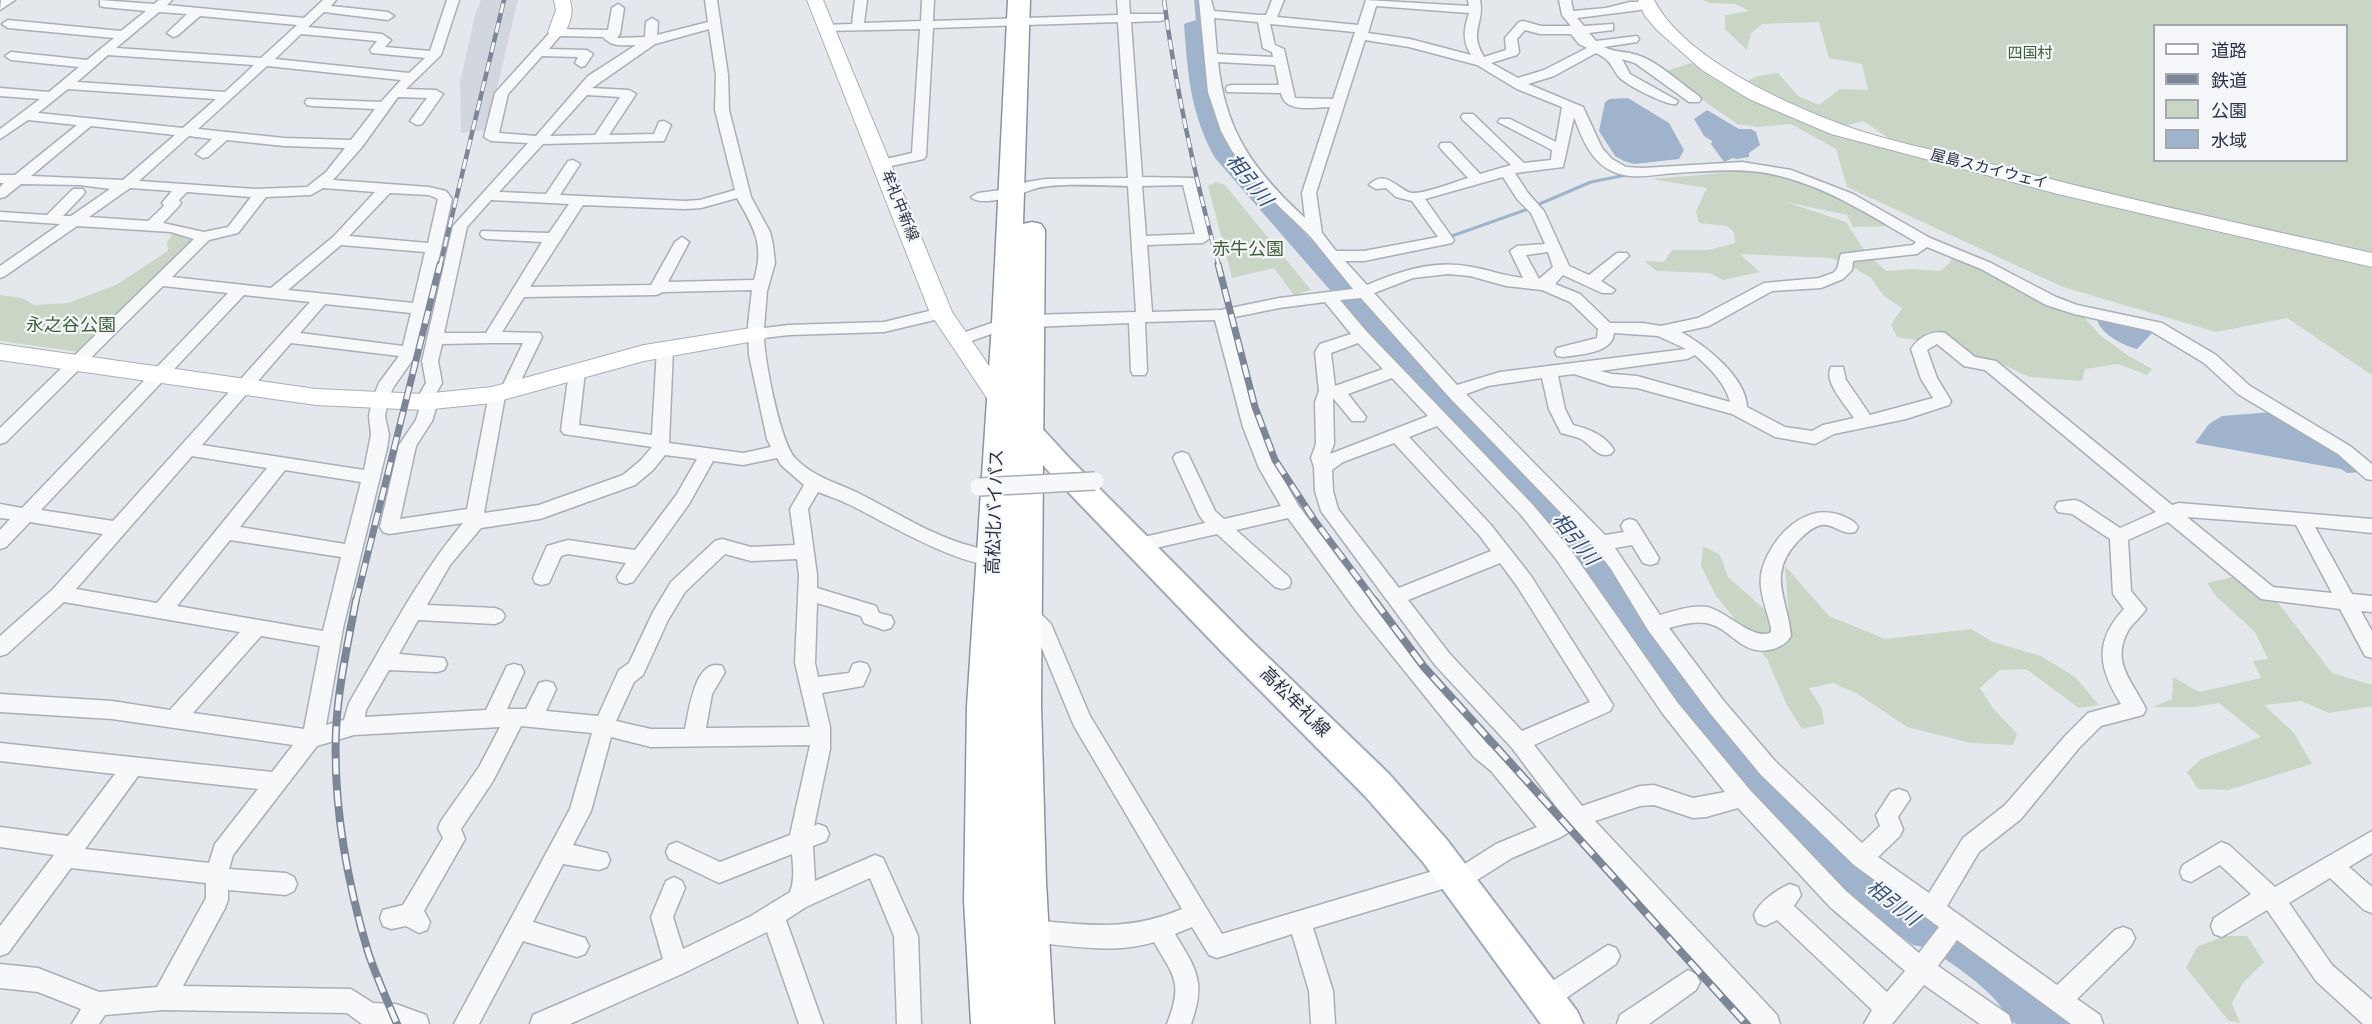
<!DOCTYPE html>
<html>
<head>
<meta charset="utf-8">
<style>
	body { margin:0 }
	#map { position:relative; width:2372px; height:1024px; overflow:hidden; background:#e4e7ec; font-family:"Roboto Condensed","Noto Sans JP",sans-serif }
	canvas { display:block }
	.legend { position:absolute; left:2153px; top:24px; width:195px; height:138px; box-sizing:border-box; background:#f4f6f9; border:2px solid #a4a8b1; margin:0; padding:8px 10px; list-style:none; font-size:18px; color:#2b3445 }
	.legend li { display:flex; align-items:center; gap:12px; height:30px }
	.legend b { width:30px; border:2px solid #a4a8b1 }
</style>
</head>
<body>
<div id="map">
<canvas width="2372" height="1024"></canvas>
<ul class="legend">
<li><b style="height:8px;background:#fff"></b>道路</li>
<li><b style="height:8px;background:#7d8696"></b>鉄道</li>
<li><b style="height:16px;background:#c9d6c5"></b>公園</li>
<li><b style="height:16px;background:#9fb4cc"></b>水域</li>
</ul>
</div>
<script>
const g = document.querySelector('canvas').getContext('2d');
g.lineJoin = 'round';
function fillPath(path, color) {
  g.fillStyle = color;
  g.fill(path, 'evenodd');
}
function trace(path, color, width, dash) {
  g.strokeStyle = color;
  g.lineWidth = width;
  g.lineCap = dash ? 'butt' : 'round';
  g.setLineDash(dash || []);
  g.stroke(path);
}
function write(font, color, halo, rows, align = 'center') {
  g.font = font + ' "Roboto Condensed","Noto Sans JP",sans-serif';
  g.lineWidth = 4.5;
  g.setLineDash([]);
  g.textBaseline = 'middle';
  g.strokeStyle = halo;
  g.fillStyle = color;
  for (const [text, x, y, turn = 0] of rows) {
    g.save();
    g.translate(x, y);
    g.rotate((+turn || 0) * Math.PI / 180);
    g.textAlign = isNaN(turn) ? turn : align;
    if (halo) g.strokeText(text, 0, 0);
    g.fillText(text, 0, 0);
    g.restore();
  }
}
fillPath(new Path2D(`
	M481,0h37l-31,130 -26,3 -1,-50 15,-68z`), '#d2d6de');
fillPath(new Path2D(`
	M1703,0h669v375l-85,-57 -71,14 -153,-45 -216,-100 -11,-38 -45,-25 -34,3 -20,-3 -74,-52 28,-9c63,43 132,62 204,85l-8,-11 -24,-16 -18,5 -52,-19 -48,-25 13,-6 20,-3 20,23 21,9 21,-16 28,1 -6,-26 -33,-6 -10,-36 -57,2 -11,9 -4,17 -22,-21v-14l24,-4 -14,-7 -25,-1zM2154,26h192v134h-192z
	M1747,171l66,12 82,43 -42,1 -6,-12 -61,-13 60,20 18,28 22,21 26,-2 28,2 9,-7 4,-9 129,60 17,19 28,21 25,14 -5,6 -29,-11 -33,5 -3,12 -53,-4 -27,-13 -23,-6 -17,-10 -65,-11 -6,-12 11,-17 -18,-12 -13,-18 -18,-11 -22,-9 -91,-4 20,18 -37,8 -13,-7 -53,-2 -13,-10 20,1 8,-12h37l26,-7 -1,-11 -7,-6 -28,-3 -3,-12 11,-23 -56,-9z
	M1216,182l9,3 86,105 -17,5 -20,-27 -42,10 -24,-92z
	M174,232l21,8 -116,112 -79,-11v-46l22,3 12,7 34,-2 48,-18 52,-34 -1,-9z
	M1703,546l17,9 8,22 62,55 -5,-66 44,50 56,23 86,-10 22,13 48,14 34,21 24,28 -20,3 -53,-39 -26,1 -20,18 13,20 24,26 -4,11 -42,-2 -64,-16 -49,-33 -25,-11 -24,5 13,21 2,15 -22,5 -15,-24 -20,-46 -51,-63 -15,-30z
	M2233,577l26,18 17,5 56,73 40,12v21l-43,7 -28,-12 -37,4 30,28 18,31 -84,26 -30,-1 -11,-17 14,-13 60,-22 -42,-34 -25,4h-41l19,-8 1,-22 26,15 62,-14 -8,-17 15,-2 -13,-27 -39,-36 -9,-13z
	M2224,936h23l17,26 -21,21 -11,20 8,20 -11,-2 -43,-53 11,-21z`), '#c9d6c5');
fillPath(new Path2D(`
	M1194,0h6l13,105 61,94 115,127 176,183 65,83 -2,6 30,44 83,104 337,278h-62c-9,-6 -12,-13 -18,-21 -13,-17 -65,-57 -85,-58l-48,-36 -118,-116 -110,-144 -232,-273 -190,-218c-25,-46 -27,-82 -31,-134l12,-4z
	M1628,98l41,25 15,27 -5,9 -45,5 -10,-3 -9,-5 -16,-25 6,-29 5,-3z
	M1707,110l32,19h12l5,3 4,13 -11,8v4l-12,2 -4,-1 -9,4 -13,-18 1,-3 -8,-5 -10,-17z
	M2097,318l52,11 3,4 -15,16c-13,-3 -39,-16 -40,-31z
	M2273,412l45,23 46,37 -17,1 -6,-4 -146,-26 14,-19 13,-8z`), '#9fb4cc');
trace(new Path2D(`
	M1537,205l54,-23 40,-8
	M1449,237l82,-29`), '#9fb4cc', 3);
const street = new Path2D(`
	M1,0h14l-15,10z
	M100,0l54,4 5,-4h13l-5,5 137,13 19,-18h13l-5,6 57,6 6,4 -6,4 -64,-8 -16,15 74,7 9,6 -6,7 45,4 17,-51h12l-18,55 -35,34 30,1 7,4 -21,30 -5,1 -7,-4 17,-23 -29,-1 -36,50 -29,33 96,7 17,4 6,8 -34,153 -25,36 -5,12 -3,16 4,19 -2,13 -44,180 -17,97 18,-5 5,-17c36,-61 68,-125 114,-180l-74,11 -6,-2 -3,-5 19,-82 17,-25 4,-13 -5,-5 11,-19 -4,-22 31,-135 75,-83 -37,-2 -7,-4 11,-44 58,-64 55,1 4,-22 6,-4 6,4 -4,26 -3,4 28,-1 1,-15 6,-4 6,4 -1,13 51,-13 -3,-22h12l11,75 1,35 22,87 19,35 3,13 2,18 -8,28 -3,37 25,-3 95,-3 57,-14 8,5 -2,4 -63,15 -95,3 -25,3c1,24 16,103 31,120 19,20 44,25 67,37 36,18 70,41 109,51 11,4 24,4 36,8l2,5 -2,5c-36,11 -125,-44 -159,-60 -10,-5 -20,-8 -30,-12l-10,17 9,66v13l59,18 3,7 12,3 3,6 -3,6 -7,2 -20,-7 -3,-7 -44,-13 -2,60 3,14 31,-4 4,-9 7,-2 7,2 3,6 -7,16 -41,7 8,34v22l-16,77 4,-2 8,3 3,7 -3,7 -13,5 2,35 60,-26 8,3 35,78 3,88h-24l-3,-88 -24,-58 -64,29 -20,13 37,104h-24l-32,-92 -83,41 -114,51h-40l3,-9 130,-56 -12,-42 15,-36 8,-4 8,4 3,7 -12,29 10,32 68,-33 39,-24c5,-13 3,-25 2,-38l-73,29 -50,-24 -3,-7 3,-7 8,-3 43,20 70,-27 20,-90 -159,2 -40,-10 -20,74 -18,34 34,8 3,7 -3,7 -8,3 -36,-6 -30,58 52,16 4,8 -4,8 -8,3 -54,-16 -44,83h-25l116,-215 22,-76 -71,-7 -28,55 -32,48 4,10 -41,72 6,11 -3,8 -8,3 -13,-7 -15,3 -8,-3 -3,-8 3,-8 20,-5 40,-67 -5,-10 3,-7 38,-54 21,-40 -146,8 -37,11 -84,109 -4,14 57,4 8,4 3,7 -3,7 -8,4 -58,-5v10l-3,8 -42,78 168,3 22,14 23,1 30,11 3,9h-67l-15,-11 -183,-3 -59,5 -6,9h-27l9,-15 -43,-17 -38,-4v-24l38,4 61,24 58,-5 49,-89v-15l-135,-15 -63,85 -8,3v-30l54,-71 -54,-8v-20l68,9 47,-62 -115,-13v-18l272,29 21,-27 -181,-26 -112,-7v-18l112,7 58,9 70,-78 -176,-30 -57,52 -7,2v-20l53,-47 50,-55 -73,-12 -24,25 -6,2v-19l10,-11 -10,-1v-14l22,4 206,-215 -65,-7 -157,156 -6,2v-16l194,-189 -23,-7 -94,-6 -72,50 -5,2v-12l60,-42 -60,-4v-8l47,3 26,-26h10l2,3 -2,3 -20,21h8l39,-27 -30,-4 -59,-1 -16,13 -5,1v-11l4,-4h-4v-8h15l62,-50 -49,-5 -28,19v-10l40,-30 -40,-3v-8l49,4 30,-25 -68,-7 -6,-4 6,-4 76,8 27,-22 -106,-10 -6,-4 6,-4 113,11 25,-20 -42,-4 -4,-1zM159,12l28,2 -20,19 6,4 4,-1 23,-20 97,9 -36,33 -145,-10zM709,29l7,46 -1,35 20,80 -35,10 -15,1 -125,-6 20,-31 -7,-4 -5,1 -22,33 -47,-2 44,-48 121,-3 7,-16 -7,-4 -5,1 -5,12 -45,1 27,-41 -7,-4 -37,-2 63,-44zM301,34l76,7 -7,9 2,3 53,5 -16,15 -134,-14zM560,36l43,1c10,11 20,8 33,8l-48,31 -52,60 -37,-3 9,-39 34,-38 36,1 -3,6 6,4 4,-1 8,-12 -6,-4 -38,-1zM108,55l146,10 -29,27 -148,-10zM267,66l134,14 -20,22 -74,-3 -2,3 2,3 5,1 63,3 -24,31 -67,-2 -86,-9zM68,89l148,10 -33,29 -145,-15zM587,95l33,2 -25,38 -45,1zM91,126l84,9 -52,45 -92,-4zM189,136l23,3 -16,15 7,4 5,-1 19,-17 57,6 61,2 -19,24 -19,15 -52,2 -116,-8zM130,188l42,3 -10,12 2,3 -16,15 -59,-4zM323,188l52,4 -42,45 -62,51 -99,-11 37,-37 29,-7 28,-36 45,-2zM187,192l64,5 -23,30 -24,5 -41,-9 16,-17 2,-3 -2,-3zM390,193l39,2 9,4 -10,44 -79,-7zM737,198c17,30 28,47 17,82l-86,2 21,-40 -7,-5 -7,5 -24,43 -121,2 53,-82 102,4 16,-1zM491,200l78,4 -20,29 -67,-2 -2,3 2,3 5,2 55,3 -56,91h-42l23,-106zM341,245l84,7 -12,51 -125,-13zM752,290l-4,35 1,30 18,84 4,8 -28,6 -74,-10 4,-94 -2,-4h-12l-2,4 -5,86 -73,-10 6,-53 -2,-4h-12l-2,4 -8,58 3,4 88,13 -11,13 -18,15 -84,30 -55,8 21,-117 9,-1 28,-58 -2,-4 -38,-1 22,-35 132,-2 7,-3zM244,295l66,7 -197,219 -72,-11zM325,304l86,9 -8,33 -103,-13zM291,343l108,13 -20,27 -7,17 -3,16 2,19 -7,35 -162,-25zM491,343h32l-22,46 -10,1 -2,4 -22,115 -67,10 16,-73 16,-25 6,-19 -4,-5 8,-14 -4,-22 4,-17zM665,455l32,4 -20,35 -42,56 -67,-10 -21,6 -14,32 2,5 7,2 7,-2 12,-27 7,-2 58,9 -9,14 2,5 7,2 7,-2 56,-78 24,-43 30,4 34,-7 4,7 23,20 -14,24 5,36 -44,2 -29,-8 -7,2 -44,41 -18,30 -24,51 -10,7 -21,46 -52,-5 10,-22 -3,-6 -7,-2 -7,2 -13,26h-19l17,-37 -3,-6 -7,-2 -7,2 -21,44 -121,7 1,-7 23,-40 48,2 7,-2 3,-6 -3,-6 -45,-4 19,-34 77,4 7,-3 3,-5 -3,-5 -7,-3 -68,-3 23,-40 31,-37 59,-9 95,-34 18,-15zM192,456l75,12 -110,135 -81,-14zM285,470l76,12 -16,62 -105,-17zM230,540l111,17 -18,74 -146,-25zM725,554l26,7 46,-2 2,16 -4,88 15,64 -104,1 6,-34 13,-22 -3,-6c-27,-9 -33,45 -37,63h-34l-35,-8 18,-39 9,-7 25,-55 17,-28zM261,636l59,10 -16,83 -111,-16zM138,776l120,13 -43,55 -6,19 -124,-14z
	M855,0h12l-3,23 57,-2 1,-21h12l-1,21 185,-6 -1,-15h12l1,14h34v6l-4,1 -29,1 11,155 52,1 16,60 -7,5 -56,2 5,67 69,-2 58,-12 74,-9 -43,-53 -47,-45 -31,-40 -11,-20 -13,-39 -9,-92h12l3,11 45,4h7l6,-15h12l-7,17 81,8 8,-25 103,6 -1,-6h12c5,24 -12,30 4,57l22,-7 -1,-12 14,-16 4,-1 18,5h30l-9,-11 -3,-15h12l2,11 33,-3 24,-6h22l2,3 -6,4 -71,9 7,8 29,-2v6l-24,3 7,8 41,-5 2,3 -2,3 -33,5c12,6 23,4 36,9 21,8 40,27 59,40l2,3 -2,3h-10l-54,-39 -13,-4 8,15 48,27 -2,3c-9,2 -50,-19 -57,-27 -10,-13 -6,-15 -23,-24l-42,23 -26,8 55,23 19,41 10,11 14,8 17,1 99,-6 49,8 62,24 77,44 61,25 65,34 21,8 85,18 54,32 34,31 100,60 22,18v16l-6,-1 -28,-25 -100,-60 -34,-31 -53,-32 -77,-17 -28,-9 -65,-36 -54,-22 -10,7 -64,7 -1,9 -9,9 -22,9 -49,3 -63,35 -28,6c24,13 65,45 66,75l38,20 27,4 11,-6 31,-7c-8,-13 -31,-36 -23,-51h12l3,13 24,35 63,-17 -12,-19 -10,-30c7,-11 20,-19 34,-16l30,24 21,4 176,144 7,-2 193,16v14l-57,-6 37,67 20,2v16l-11,-1 11,20v27l-7,-2 -25,-47 -79,-10 -93,-77 -40,18 3,51 15,18c-5,9 -14,14 -18,22 -18,32 6,52 18,78l-3,6 -42,11 -22,22 -58,71 -42,33 -32,54 110,79 58,-55 8,-3 8,3 4,8 -4,8 -54,53 23,16 3,9h-32l-114,-84 -19,26 71,49 3,9h-32l-56,-39 -32,39h-28l8,-14 -95,-90 -12,6 -8,-3 -3,-8c5,-13 22,-25 36,-31l8,3 3,8 -7,11 93,86 18,-21 -75,-64 -92,-99 -32,9 -13,1 -39,-13 -14,1 -45,15 182,194 3,9h-28l-178,-195 -13,8 -49,21 -54,34 -9,-5 -136,41 20,63 2,33h-24l-2,-33 -17,-57 -75,24 -8,-3 -17,-28 -17,7c22,36 31,49 16,90h-24c16,-41 8,-46 -13,-82 -41,13 -85,3 -127,0l-8,-3 -3,-8 3,-8 8,-3c59,4 98,13 155,-11l-108,-183 -38,-92 -20,-23 3,-5 7,-3 7,3 18,18 39,92 132,218 231,-69 7,2 36,-23 41,-17 -46,-56 -17,-14 -117,-145 -69,-94 -52,12 53,47 2,5 -2,5 -7,2 -7,-2 -58,-53 -79,18 -7,-2 -2,-5 2,-5 74,-17 -6,-8 -26,-57 3,-4 6,-2 6,2 27,57 9,8 57,-13 -22,-38 -16,-41 -28,-107 -70,2 2,49 -2,4h-12l-2,-4 -2,-48 -121,5 -48,17 -6,-1 -2,-4 2,-4 52,-18 25,-3 105,-3 -8,-126c-25,0 -71,-4 -94,3 -14,5 -52,19 -63,8l7,-4 31,-4 18,-7 18,-3 83,-1 -10,-156 -185,6 -7,128 -2,3 -42,9 -5,-1 -2,-3 2,-3 35,-8 8,-124 -97,2v-6l29,-1zM1376,6l93,7c-5,16 -7,27 2,42l-61,-16 -42,-6zM1214,18l44,4 5,26 9,4 1,5 -56,-3zM1270,24l85,8 -22,67 -38,-1 -11,-49 -9,-4zM1525,30l15,4h31l8,10 8,4 -43,22 -26,8 -27,-15 26,-8 2,-3 -2,-13zM1365,40l44,7 68,18 40,24 45,18 -6,35 -46,-23h-10l-2,3 54,28 -1,10 -27,3 -51,-49h-10l-2,3 2,3 48,45 -31,9 -29,-31h-10l-2,3 2,3 27,29c-14,4 -43,16 -56,15 -12,-1 -26,-26 -43,-8l7,4 10,-1 10,9 16,4 26,36 -74,14h-28l-14,-18 -6,-40zM1218,62l57,3 4,20h-47l-5,1 -1,3 1,3 54,1c4,21 33,14 49,14l-28,86 3,25c-51,-47 -80,-86 -87,-156zM1574,117c7,19 16,42 34,52 22,13 45,5 68,4 35,-2 70,-6 104,3 49,12 93,41 136,66l-3,3 -72,9 -4,15 -4,4 -14,5 -55,5 -66,35 -37,8 -18,-3h-33l-30,-29 -25,-10 8,-9 39,18h10l3,-3 -14,-9 28,-25 -2,-3h-10l-28,22 -20,-9 -25,-55 -16,-18 -13,-20 48,-6zM1503,177l14,22 14,14 14,31 -28,2 -7,5 13,27c-18,-2 -34,-8 -51,-11 -37,-8 -72,4 -105,18l-22,-24h19l88,-18 2,-3 -29,-41zM1183,185l12,49 -49,2 -4,-50zM1548,252l5,15 -14,12 -13,-24zM1448,274l22,2 36,10 36,4 28,12 28,27 -1,9 -40,10 -2,4 2,4 6,1c17,-3 49,-3 51,-24l44,3 28,13 -186,23 -43,13 -83,-92 39,-15zM1361,298l88,99 146,151 16,21 37,61 61,82 52,63 93,90 85,62 -20,26 -73,-62 -96,-101 -73,-88 -107,-153 -37,-44 -166,-173 -27,-32zM1325,302l26,32 -31,10 -5,8 4,39 -4,11 1,42 -5,14 3,9 1,24 6,20 114,154 77,83 49,65 -6,3 -50,-59 -17,-12 -117,-143 -73,-97 -21,-37 -18,-41 -29,-109 49,-10zM1358,343l25,26 -48,17 -4,-33zM1937,344l27,22 21,4 171,142 -36,16 -39,-26 -6,-2 -17,2 -3,5 3,5 14,2 38,25 3,55 11,15c-31,33 -25,60 -3,95l-33,9 -23,23 -60,69 -42,33 -34,55 -51,-36 22,-21 3,-7 -5,-12 12,-18 -3,-7 -8,-3 -8,3 -15,23 4,11 -18,17 -87,-82 -52,-61 -54,-72c11,-3 25,-7 37,-5 25,4 36,35 67,26 7,-2 14,-6 18,-13 -3,-38 -25,-61 7,-95 6,-6 14,-14 23,-16 13,-2 21,11 34,7l3,-5c-4,-7 -11,-9 -18,-12 -36,-13 -69,23 -78,55 -5,19 5,39 9,58v4c-17,10 -44,-21 -64,-25 -16,-2 -33,4 -47,8l-45,-67 17,-3 11,18 7,2 7,-2 2,-5 -23,-37 -6,-2 -6,2 -3,5 3,6 -19,3 -139,-141 22,-8 54,-8 7,31 12,24c6,2 14,3 20,6 11,6 16,20 30,15l3,-4c-9,-15 -25,-21 -41,-25l-8,-16 -7,-33 16,-2 37,12 26,2 95,26 43,23 40,7 19,-10 72,-15 43,-14 2,-4 -14,-23 -10,-28zM1695,355c13,11 31,29 35,47l-93,-26 -25,-2 -12,-3 87,-12zM1392,378l36,38 -98,38 4,-10 -1,-46 19,23h12l2,-4 -18,-23zM1437,426l84,89 35,44 107,155 62,78 -32,6 -39,-13 -14,1 -58,20 -48,-61 76,-34 3,-6 -82,-129 -40,-51 -82,-88zM1394,443l85,92 12,16 -92,37 -61,-79 -5,-18 -1,-21 11,-8zM2187,517l109,8 36,68 -59,-6zM1500,563l17,23 73,116 -68,29 -73,-78 -41,-53z
	M2372,831v22l-23,14 23,20v26l-8,-3 -34,-32 -41,25 43,62 40,35v24h-9l-47,-43 -49,-71 -45,27 -8,-3 -3,-8 3,-8 37,-24 -31,-29 -29,17 -8,-3 -3,-7 3,-7 38,-23 8,3 46,42z
	M1608,945l8,3 4,8 -4,8 -63,43 -8,4 -8,-4 -4,-8 4,-8z
	M1688,970l8,4 4,8 -4,8 -47,34h-32l3,-9z`);
const secondary = new Path2D(`
	M554,0h16c4,13 0,24 -7,36h-12l-3,-4 8,-22z
	M807,0h16l129,312 57,83 4,6 -4,6 -8,2 -8,-2 -63,-94z
	M1638,0h16c30,58 130,103 189,125 43,16 92,25 136,36 130,34 262,63 393,92v14l-314,-73 -227,-60 -82,-35 -47,-29 -45,-40 -12,-14z
	M757,327l8,2 3,5 -3,5 -121,22 -152,42 -69,7 -107,-5 -316,-45v-16l316,45 107,5 69,-7 152,-42z`);
const primary = new Path2D(`
	M1017,409l9,2 45,49 176,177 142,137 58,66 130,171 6,13h-42l-118,-162 -58,-66 -140,-141 -174,-181 -43,-49 -4,-7 4,-7z`);
const highway = new Path2D(`
	M1008,0h22l-7,224 9,-2 9,2 4,6 -4,474 5,178 8,142h-83l-7,-123 3,-195 25,-383z`);
trace(street, '#a9aeb7', 3);
trace(secondary, '#a9aeb7', 2);
trace(primary, '#a3abb8', 4);
trace(highway, '#8b94a3', 3);
fillPath(street, '#f7f8fa');
fillPath(secondary, '#fff');
fillPath(primary, '#fff');
fillPath(highway, '#fff');
const railFar2 = new Path2D(`
	M1164,0c12,90 31,178 55,266
	M440,266l64,-266`);
const railFar1 = new Path2D(`
	M1218,264l37,143 20,53 40,61 60,80
	M356,601l84,-337`);
const rail = new Path2D(`
	M356,600c-8,43 -18,87 -20,131 -3,74 11,150 32,221 8,24 19,48 29,72
	M1374,600l50,67 322,357`);
trace(railFar2, '#7d8696', 4.5);
trace(railFar1, '#7d8696', 7);
trace(rail, '#7d8696', 8);
trace(railFar2, '#f4f6f9', 3, [10]);
trace(railFar1, '#f4f6f9', 4.5, [13]);
trace(rail, '#f4f6f9', 5, [16]);
const streetBridge = new Path2D(`
	M979,487l116,-6`);
trace(streetBridge, '#a9aeb7', 20, []);
trace(streetBridge, '#f7f8fa', 17);
write('15px', '#3f6138', '#f4f6f9', [
	["四国村",2030,54]
]);
write('15px', '#2b3445', '#f4f6f9', [
	["屋島スカイウェイ",1989,170,14],
	["牟礼中新線",899,206,68]
]);
write('18px', '#3f6138', '#f4f6f9', [
	["赤牛公園",1248,250],
	["永之谷公園",71,326]
]);
write('18px', '#2b3445', '#f4f6f9', [
	["高松北バイパス",996,512,-88],
	["高松牟礼線",1294,703,45]
]);
write('italic 20px', '#34527a', '#f4f6f9', [
	["相引川",1248,181,51],
	["相引川",1574,540,51],
	["相引川",1892,904,38]
]);
</script>
</body>
</html>
